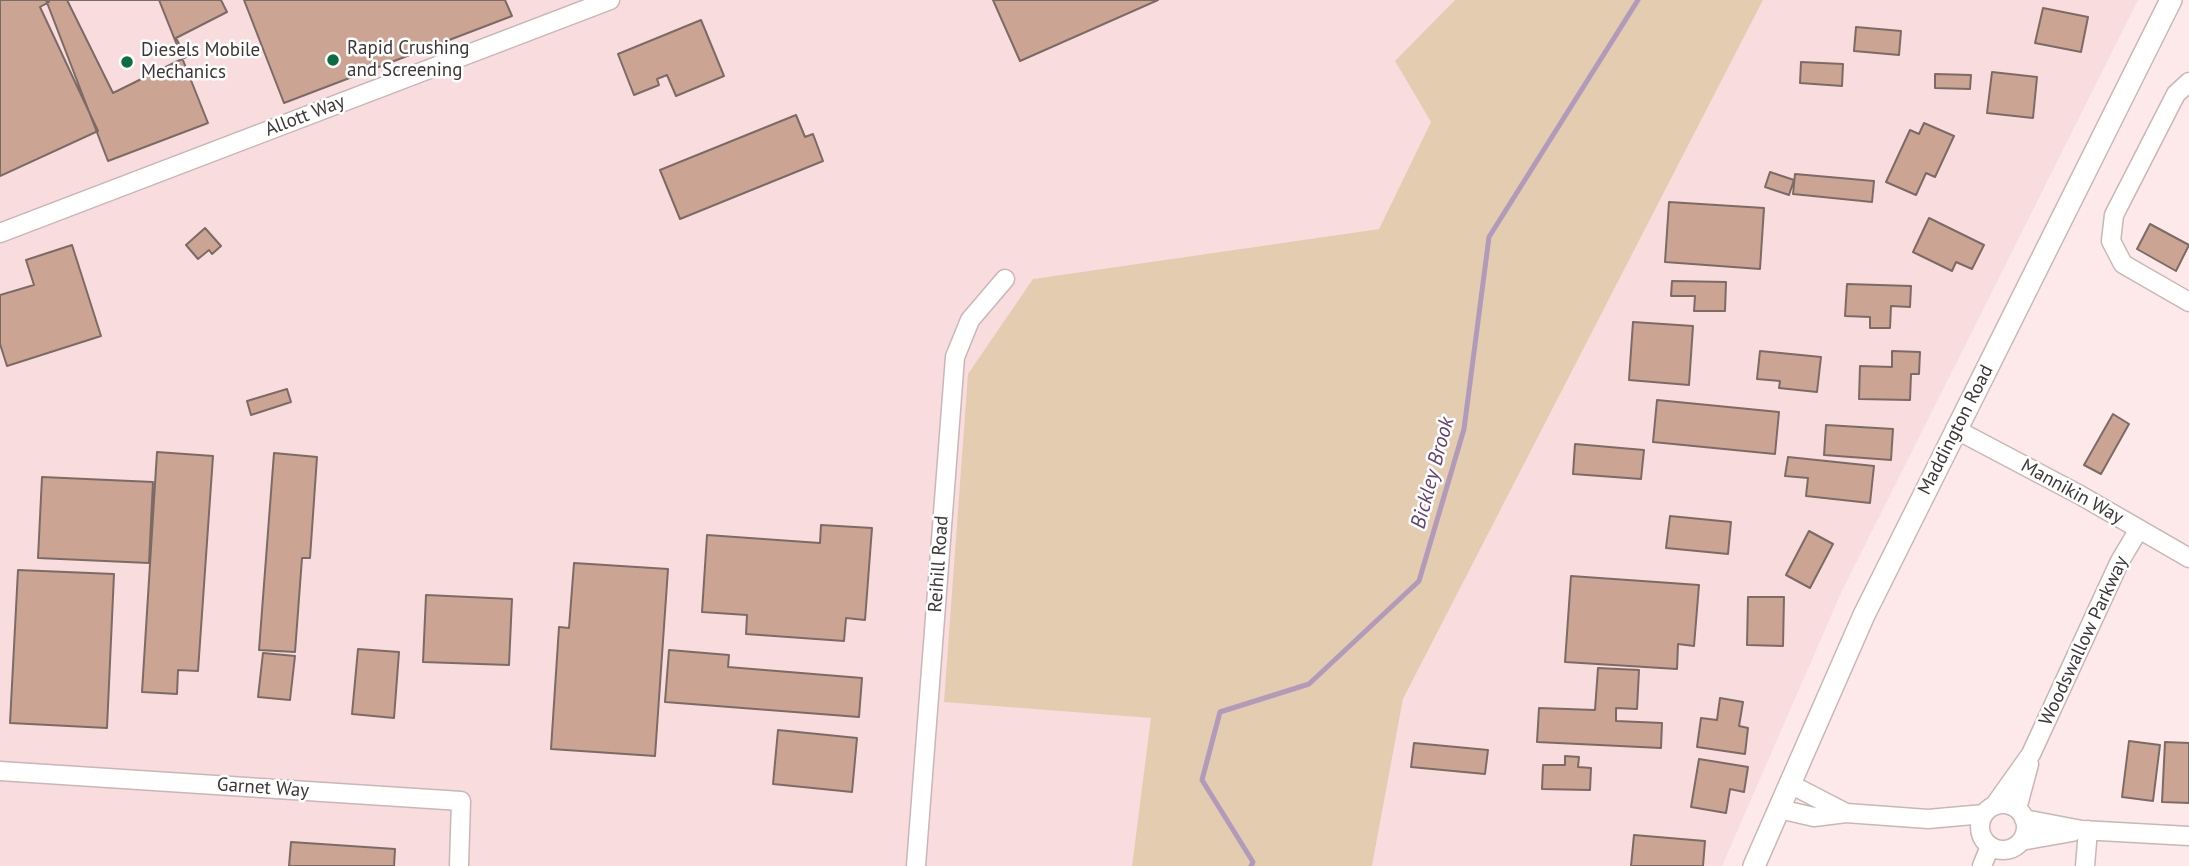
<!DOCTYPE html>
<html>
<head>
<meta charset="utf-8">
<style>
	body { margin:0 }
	canvas { display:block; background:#fde9ea }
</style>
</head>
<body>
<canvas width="2189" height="866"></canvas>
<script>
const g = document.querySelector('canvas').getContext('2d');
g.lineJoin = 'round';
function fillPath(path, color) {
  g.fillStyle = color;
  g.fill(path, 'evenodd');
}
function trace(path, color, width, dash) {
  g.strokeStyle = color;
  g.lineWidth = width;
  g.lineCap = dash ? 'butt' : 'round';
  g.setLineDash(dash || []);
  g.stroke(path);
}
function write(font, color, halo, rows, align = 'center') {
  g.font = font + ' "PT Sans",sans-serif';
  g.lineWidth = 5;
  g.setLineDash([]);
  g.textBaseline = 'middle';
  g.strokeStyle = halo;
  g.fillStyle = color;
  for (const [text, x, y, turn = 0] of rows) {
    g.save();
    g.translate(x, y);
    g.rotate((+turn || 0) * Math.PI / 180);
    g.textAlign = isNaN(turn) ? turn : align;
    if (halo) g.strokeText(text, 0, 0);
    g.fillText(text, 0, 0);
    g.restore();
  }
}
fillPath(new Path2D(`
	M0,0h1455l-59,61 35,61 -52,107 -346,50 119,439 -20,148h-1132z
	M1763,0h375l-297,593 -119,273h-350l31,-167z`), '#f9dcde');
fillPath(new Path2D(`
	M1455,0h308l-360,699 -31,167h-240l19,-148 -207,-16 24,-328 65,-95 346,-50 52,-107 -36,-61z`), '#e4ccb0');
trace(new Path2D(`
	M1251,866l2,-4 -51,-82 18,-68 89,-28 110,-103 45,-152 25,-192 149,-237`), '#b29aba', 5);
const building = new Path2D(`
	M0,0h48l1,2 -9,5 58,124 -98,45z
	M46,0h113l49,123 -100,38z
	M67,0h154l6,12 -51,26 10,19 -73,36z
	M244,0h261l7,16 -228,87z
	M993,0h165l-138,61z
	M2043,8l45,9 -7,35 -46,-9z
	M701,20l23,56 -48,20 -9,-21 -10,4 2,6 -25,10 -16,-41z
	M1856,27l45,4 -2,24 -45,-4z
	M1801,62l42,2 -1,22 -42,-3z
	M1992,72l45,5 -4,41 -46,-5z
	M1935,74l36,1 -1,14 -35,-1z
	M796,115l9,22 8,-3 10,27 -143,58 -20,-49z
	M1924,123l30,13 -19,41 -9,-4 -10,22 -30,-13 24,-52 9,4z
	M1770,172l24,8 -5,15 -24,-8z
	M1795,174l79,7 -2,21 -79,-8z
	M1669,202l95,6 -4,61 -95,-7z
	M1929,218l55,27 -12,24 -16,-7 -4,9 -39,-19z
	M2150,224l39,21 -13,26 -39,-22z
	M205,228l16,18 -9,8 -3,-4 -11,9 -12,-14z
	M72,245l29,91 -94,30 -7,-22v-49l34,-10 -8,-25z
	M1672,281l54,1 -1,29h-31l1,-15h-24z
	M1847,284l64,2 -1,21 -19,-1 -1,22h-20v-11l-25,-1z
	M1633,322l60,4 -4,59 -60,-5z
	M1760,351l61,6 -4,35 -38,-4 1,-7 -23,-2z
	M1892,351l28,1 -1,22h-8l-1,26 -51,-1 1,-33 32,1z
	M287,389l4,13 -40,13 -4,-14z
	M1657,400l122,12 -4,42 -122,-12z
	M2113,414l16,10 -28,50 -17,-9z
	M1826,425l67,4 -2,31 -67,-5z
	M1575,444l69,6 -3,29 -68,-5z
	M157,452l56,4 -15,215 -20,-1 -1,24 -35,-2z
	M274,453l43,4 -7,101h-8l-7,94 -36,-2z
	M1788,457l86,9 -4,37 -64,-7 2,-18 -23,-2z
	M42,477l111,5 -4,81 -111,-5z
	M1670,516l61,6 -3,32 -62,-6z
	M821,525l51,3 -7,92 -19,-2 -2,23 -98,-7 1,-19 -45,-3 5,-77 113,8z
	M1809,531l24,13 -23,44 -24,-13z
	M574,563l94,6 -13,187 -104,-7 8,-122 10,1z
	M18,570l96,4 -7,154 -97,-5z
	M1571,576l128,9 -5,61 -16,-2 -1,25 -112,-7z
	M426,595l86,4 -3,66 -86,-3z
	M1748,597h36l-1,49 -36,-1z
	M358,649l41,3 -5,66 -42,-4z
	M669,650l60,5 -1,12 134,11 -3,39 -194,-15z
	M263,653l32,3 -5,44 -32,-3z
	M1598,668l41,2 -2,39 -21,-1v13l46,2 -1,25 -124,-6 2,-34 56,2z
	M1720,698l23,4 -4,24 9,2 -3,26 -48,-7 4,-29 16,2z
	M778,730l79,8 -5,54 -79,-8z
	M2129,741l31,4 -7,56 -31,-4z
	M2165,742l24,1v60l-27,-1z
	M1414,743l74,7 -3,24 -74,-7z
	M1565,756l14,1 -1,10 13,1 -1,22 -48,-1 1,-24h22z
	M1699,759l49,8 -4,25 -14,-3 -4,24 -35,-6z
	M1634,835l71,6 -2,25h-72z
	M291,842l104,7 -1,17h-105z`);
fillPath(building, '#cca494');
trace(building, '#7b6b65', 2);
const minor = new Path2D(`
	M2189,82l-13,12 -62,121 -3,26 12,23 66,38
	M0,233l610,-233
	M1955,429l125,66 109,63
	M0,771l461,30 -2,65
	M1790,784l56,29
	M1980 827a23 23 0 1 1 46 0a23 23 0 1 1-46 0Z
	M1994,806l37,-52 89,-193 19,-32
	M1779,809l35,8 32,-4 82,6 56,-5
	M2017,809l12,-45
	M2024,819l58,11 107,6
	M2021,841l51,-9
	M916,866l39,-509 15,-37 35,-41
	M1982,866l8,-20
	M2085,866l3,-36`);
const major = new Path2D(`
	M1754,866l110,-251 307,-615`);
trace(minor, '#c9b6b7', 21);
trace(major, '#c9b6b7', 24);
trace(minor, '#fff', 18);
trace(major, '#fff', 21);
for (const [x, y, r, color] of [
	[333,60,7,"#0c6d42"],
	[127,62,7,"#0c6d42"]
]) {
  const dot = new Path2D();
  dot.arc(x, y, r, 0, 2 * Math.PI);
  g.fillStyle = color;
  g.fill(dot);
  trace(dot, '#fff', 2.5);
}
write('19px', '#3d3636', '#fff', [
	["Rapid Crushing",347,49],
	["and Screening",347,71],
	["Diesels Mobile",141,51],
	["Mechanics",141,73]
], 'left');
write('19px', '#3d3636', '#fff', [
	["Allott Way",305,116,-21],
	["Maddington Road",1956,430,-63],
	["Mannikin Way",2072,492,29],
	["Reihill Road",939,564,-86],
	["Woodswallow Parkway",2084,641,-65],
	["Garnet Way",263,788,4]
]);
write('italic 21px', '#654370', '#fff', [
	["Bickley Brook",1433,473,-75]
]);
</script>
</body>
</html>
